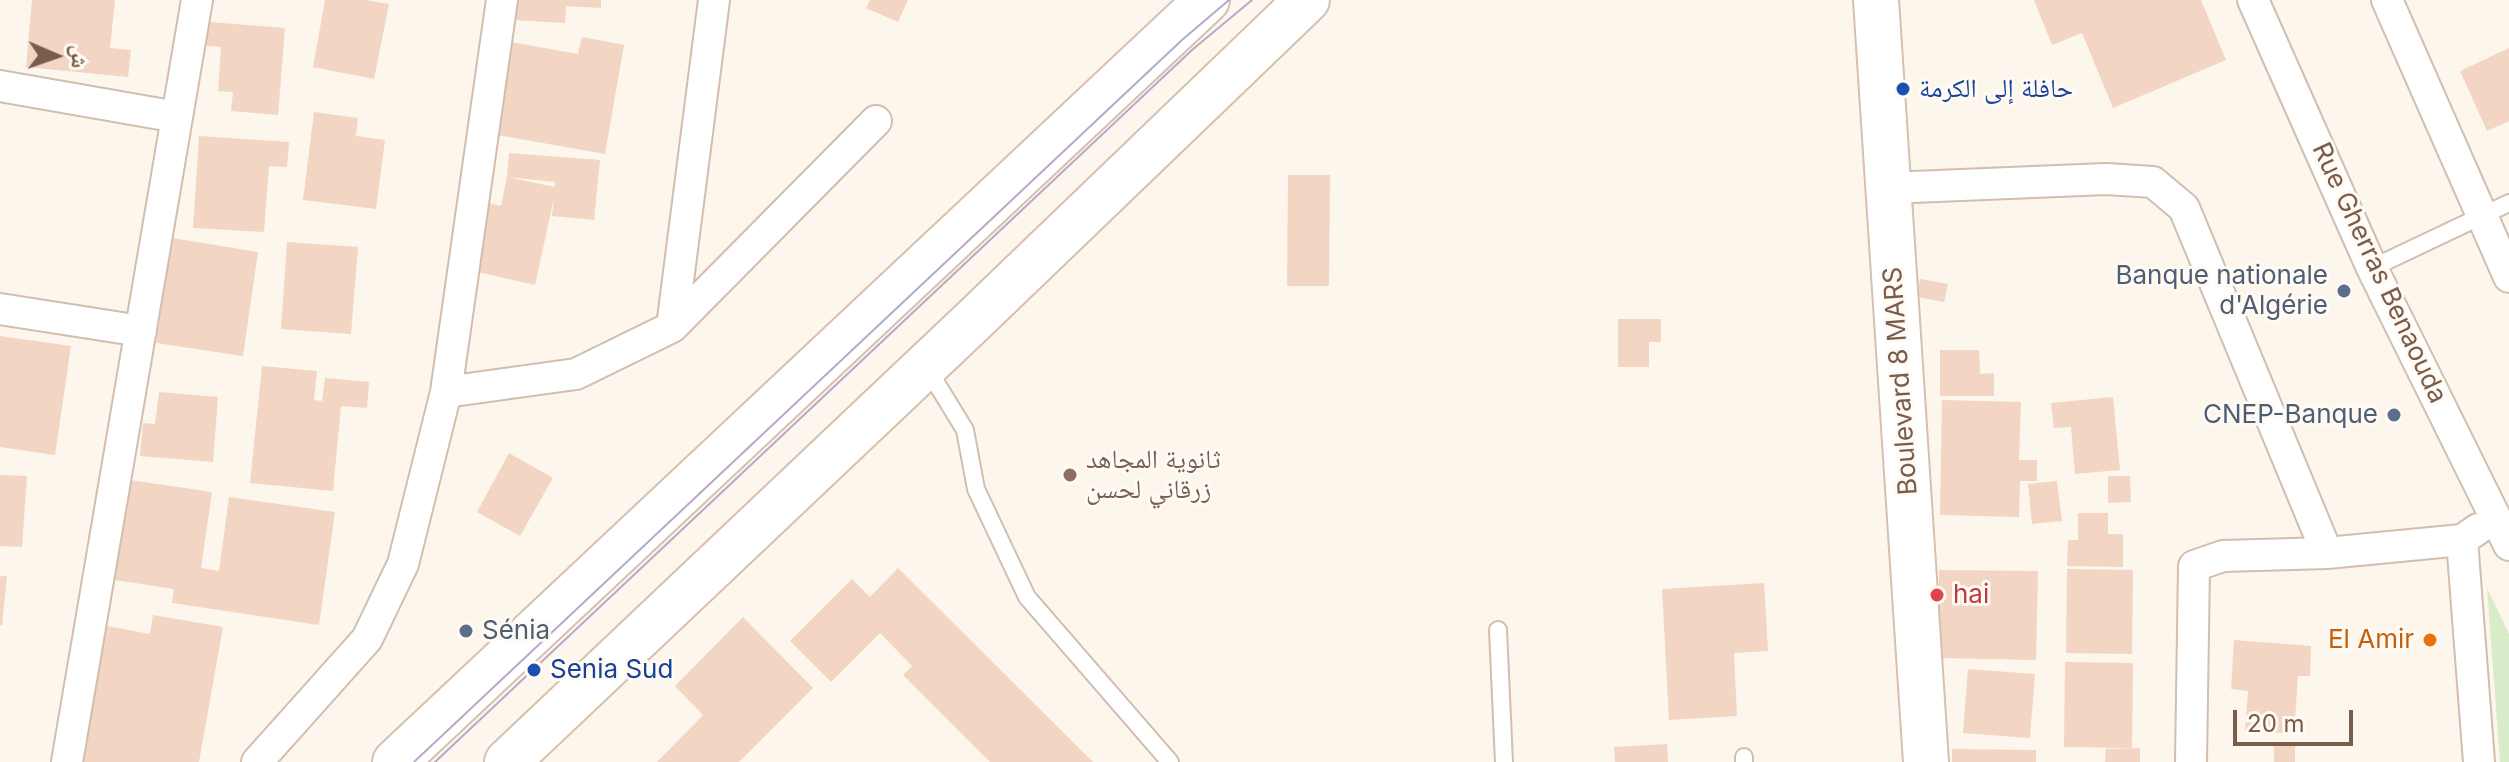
<!DOCTYPE html>
<html>
<head>
<meta charset="utf-8">
<style>
	body { margin:0 }
	#map { position:relative; width:2509px; height:762px; overflow:hidden; background:#fdf6ec; font-family:Inter,"Noto Naskh Arabic",sans-serif }
	canvas { display:block }
	.north { position:absolute; left:16px; top:16px; width:80px; height:80px; -webkit-text-stroke:6px #fffaf3; paint-order:stroke; rotate:92deg; font-size:22px; font-weight:700; line-height:32px; text-align:center; color:#7a5c4d }
	.north::after { content:''; display:block; margin:auto; width:28px; height:36px; background:#7a5c4d; clip-path:polygon(50% 0,100% 100%,50% 72%,0 100%) }
	.scale { position:absolute; left:2233px; top:710px; width:120px; height:36px; box-sizing:border-box; border:4px solid #7a5c4d; border-top:0; padding-left:10px; font-size:24px; line-height:28px; white-space:nowrap; color:#7a5c4d; -webkit-text-stroke:6px #fffaf3; paint-order:stroke }
</style>
</head>
<body>
<div id="map">
<canvas width="2509" height="762"></canvas>
<div class="north">ش</div>
<div class="scale">20 m</div>
</div>
<script>
const g = document.querySelector('canvas').getContext('2d');
g.lineJoin = 'round';
function fillPath(path, color) {
  g.fillStyle = color;
  g.fill(path, 'evenodd');
}
function trace(path, color, width, dash) {
  g.strokeStyle = color;
  g.lineWidth = width;
  g.lineCap = dash ? 'butt' : 'round';
  g.setLineDash(dash || []);
  g.stroke(path);
}
function write(font, color, halo, rows, align = 'center') {
  g.font = font + ' Inter,"Noto Naskh Arabic",sans-serif';
  g.lineWidth = 6;
  g.setLineDash([]);
  g.textBaseline = 'middle';
  g.strokeStyle = halo;
  g.fillStyle = color;
  for (const [text, x, y, turn = 0] of rows) {
    g.save();
    g.translate(x, y);
    g.rotate((+turn || 0) * Math.PI / 180);
    g.textAlign = isNaN(turn) ? turn : align;
    if (halo) g.strokeText(text, 0, 0);
    g.fillText(text, 0, 0);
    g.restore();
  }
}
fillPath(new Path2D(`
	M2487,588l22,46v128h-9z`), '#d8ecc9');
fillPath(new Path2D(`
	M32,0h83l-5,48 21,2 -3,27 -102,-10z
	M325,0h40l24,4 -15,75 -61,-12z
	M515,0h86v8l-35,-2 -1,17 -52,-3z
	M870,0h38l-10,22 -32,-14z
	M2034,0h167l25,60 -113,48 -31,-75 -30,12z
	M197,21l88,7 -7,87 -47,-4 2,-19 -15,-1 3,-44 -26,-2z
	M582,37l42,8 -19,109 -119,-21 25,-91 67,12z
	M2509,48v73l-22,10 -27,-60z
	M314,112l44,6 -2,18 29,4 -9,69 -73,-9z
	M199,136l90,6 -2,25 -18,-1 -5,66 -71,-4z
	M509,153l91,7 -6,60 -42,-4 2,-18 -19,87 -75,-17 14,-68 27,6 6,-29 48,10v-5l-48,-5z
	M1288,175h42l-1,111h-42z
	M172,238l86,14 -15,104 -87,-13z
	M287,242l71,5 -7,87 -70,-5z
	M1920,279l28,5 -4,18 -27,-5z
	M1618,319h43v23h-12v25h-31z
	M0,336l71,10 -16,109 -55,-8z
	M1940,350h39l1,24 14,-1v23h-54z
	M262,366l55,5 -3,29 8,1 3,-23 44,4 -2,26 -26,-2 -8,85 -83,-8z
	M159,392l59,5 -5,65 -73,-6 3,-33 12,1z
	M2113,397l7,73 -45,4 -4,-47 -17,1 -3,-25z
	M1942,400l79,2 -2,58h18v21h-17l-1,36 -79,-2z
	M509,453l44,25 -33,58 -43,-24z
	M0,475l27,1 -5,71 -22,-1z
	M2108,476h22l1,26 -23,1z
	M130,480l82,12 -11,76 18,3 10,-74 106,15 -16,113 -147,-22 2,-14 -59,-9z
	M2057,481l5,40 -30,3 -4,-40z
	M2078,513h30v21h15v33l-56,-1 1,-26h10z
	M898,568l195,194h-103l-87,-87 9,-9 -32,-33 -49,49 -41,-41 62,-62 18,18z
	M2067,569l66,1 -1,84 -66,-1z
	M1939,570l99,1 -2,89 -98,-2z
	M0,576h7l-5,49h-2z
	M1764,583l4,68 -34,2 3,63 -68,4 -7,-131z
	M153,615l70,12 -24,135h-133l25,-139 59,11z
	M743,617l70,71 -74,74h-82l46,-47 -28,-29z
	M2234,640l77,6 -1,30h-12l-4,58 -49,-4 3,-39 -17,-2z
	M2065,662l68,1 -1,85 -68,-1z
	M1968,669l67,5 -5,64 -67,-5z
	M2274,742h21v20h-21z
	M1667,744l1,18h-53l-1,-15z
	M2140,748v14h-35l1,-13z
	M1952,749l84,1v12h-84z`), '#f3d5c3');
const service = new Path2D(`
	M2372,268l137,-65
	M927,368l38,62 11,59 51,108 143,165
	M1498,630l6,132
	M1744,757v5`);
const minor = new Path2D(`
	M2253,0l119,268 137,277
	M2387,0l122,277
	M0,86l177,31
	M1889,188l217,-9 47,3 31,26 143,345
	M0,309l141,22
	M672,327l42,-327
	M446,392l130,-18 96,-47 204,-206
	M2478,529l-16,11 17,222
	M67,762l130,-762
	M257,762l110,-123 36,-75 43,-172 56,-392
	M2191,762l3,-196 29,-10 104,-3 135,-13`);
const secondary = new Path2D(`
	M1876,0l50,762
	M395,762l812,-762
	M507,762l467,-442 333,-320`);
trace(service, '#d1beb0', 20);
trace(minor, '#d1beb0', 34);
trace(secondary, '#d6c0b0', 48);
trace(service, '#fff', 16);
trace(minor, '#fff', 30);
trace(secondary, '#fff', 44);
trace(new Path2D(`
	M414,762l768,-722 47,-40
	M435,762l757,-712 60,-50`), '#b9a8c9', 2);
for (const [x, y, r, color] of [
	[1903,89,8,"#1a4fb4"],
	[2344,291,8,"#5c6f8a"],
	[2394,415,8,"#5c6f8a"],
	[1070,475,8,"#8d6e63"],
	[1937,595,8,"#e0444e"],
	[466,631,8,"#5c6f8a"],
	[2430,640,8,"#e8710a"],
	[534,670,8,"#1a4fb4"]
]) {
  const dot = new Path2D();
  dot.arc(x, y, r, 0, 2 * Math.PI);
  g.fillStyle = color;
  g.fill(dot);
  trace(dot, '#fffaf3', 3);
}
write('26px', '#164399', '#fffaf3', [
	["حافلة إلى الكرمة",1919,89],
	["Senia Sud",550,670]
], 'left');
write('26px', '#7a5c4d', '#fffaf3', [
	["Rue Gherras Benaouda",2379,273,65],
	["Boulevard 8 MARS",1901,381,-94]
]);
write('26px', '#4e5e75', '#fffaf3', [
	["Banque nationale",2328,276],
	["d'Algérie",2328,306],
	["CNEP-Banque",2378,415],
	["Sénia",482,631,"left"]
], 'right');
write('26px', '#785e54', '#fffaf3', [
	["ثانوية المجاهد",1086,460],
	["زرقاني لحسن",1086,490]
], 'left');
write('26px', '#be3a42', '#fffaf3', [
	["hai",1953,595]
], 'left');
write('26px', '#c56008', '#fffaf3', [
	["El Amir",2414,640]
], 'right');
</script>
</body>
</html>
